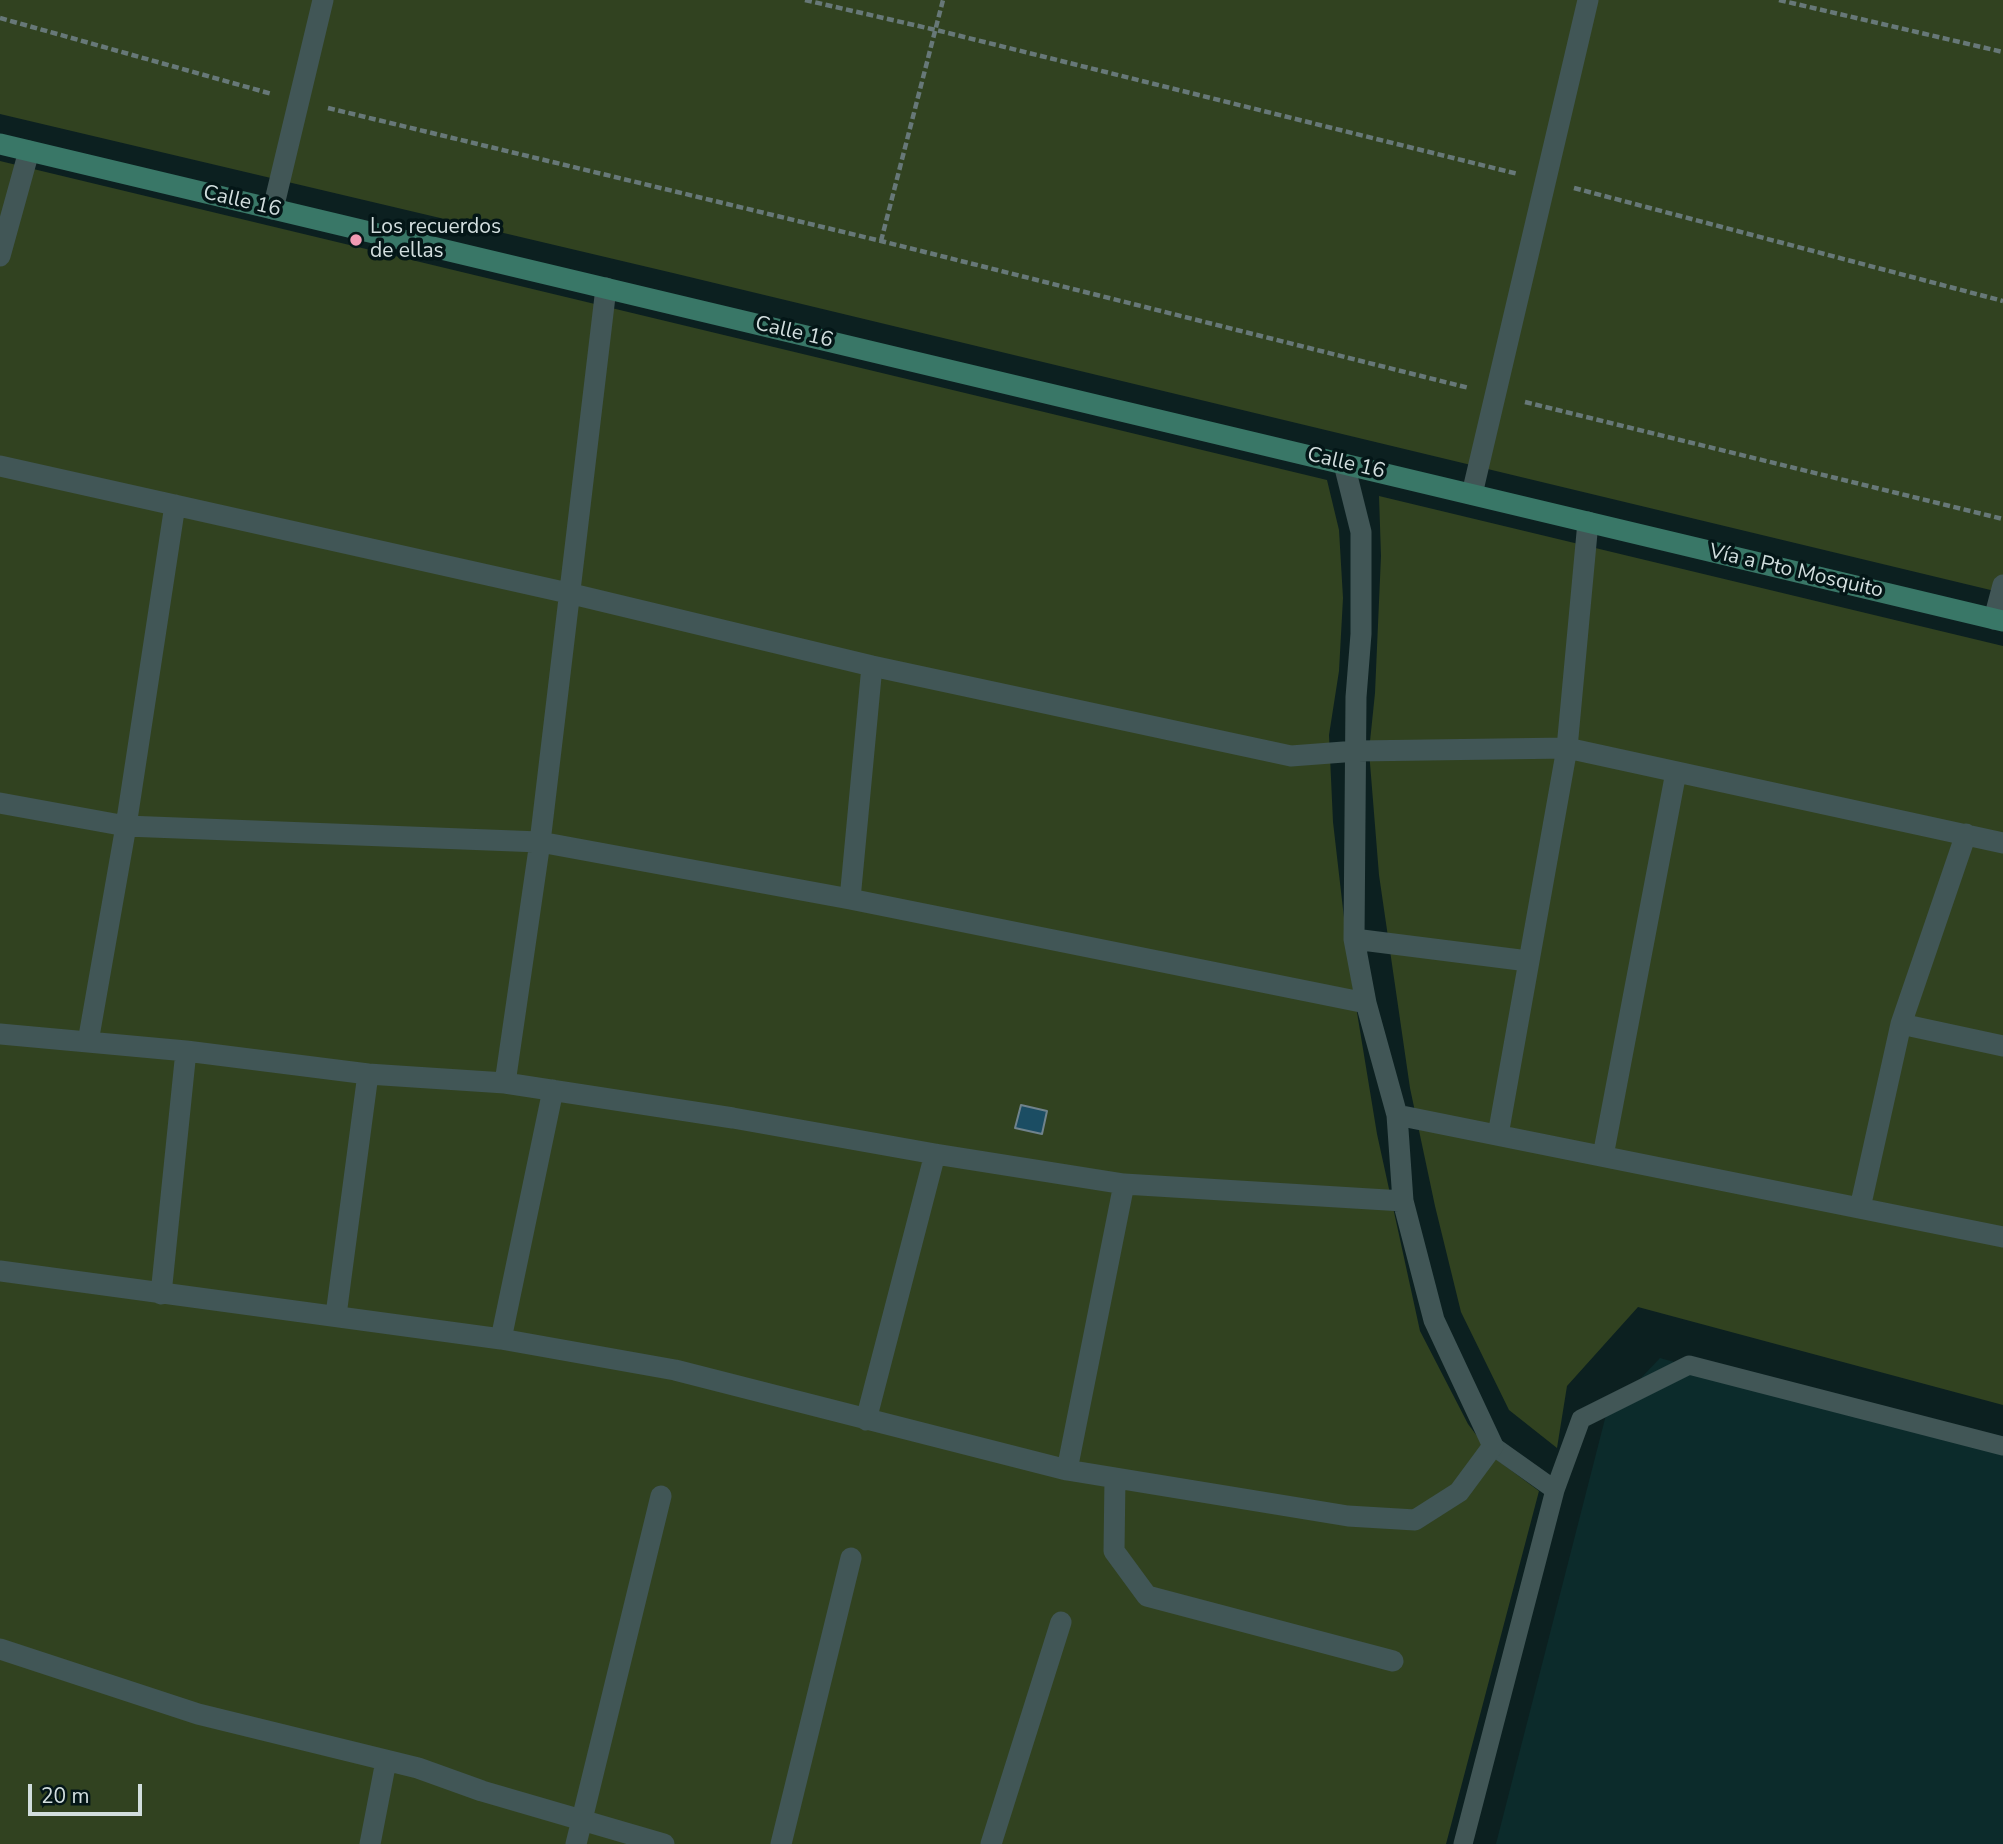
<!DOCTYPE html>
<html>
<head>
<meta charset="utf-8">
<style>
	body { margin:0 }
	#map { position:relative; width:2003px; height:1844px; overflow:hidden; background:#0c2020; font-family:"Nunito Sans",sans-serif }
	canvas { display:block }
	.scale { position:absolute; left:28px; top:1784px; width:114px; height:32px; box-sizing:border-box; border:4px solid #d2dede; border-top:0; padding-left:9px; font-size:21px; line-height:24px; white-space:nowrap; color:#d2dede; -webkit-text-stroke:5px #041617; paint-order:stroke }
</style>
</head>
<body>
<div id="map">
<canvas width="2003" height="1844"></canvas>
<div class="scale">20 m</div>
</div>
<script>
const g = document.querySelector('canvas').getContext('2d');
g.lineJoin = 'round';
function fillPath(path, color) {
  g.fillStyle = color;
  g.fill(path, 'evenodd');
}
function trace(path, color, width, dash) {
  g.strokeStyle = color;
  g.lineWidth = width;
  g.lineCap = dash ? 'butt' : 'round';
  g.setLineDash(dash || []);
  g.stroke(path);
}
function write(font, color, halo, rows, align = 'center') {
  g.font = font + ' "Nunito Sans",sans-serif';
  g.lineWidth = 7;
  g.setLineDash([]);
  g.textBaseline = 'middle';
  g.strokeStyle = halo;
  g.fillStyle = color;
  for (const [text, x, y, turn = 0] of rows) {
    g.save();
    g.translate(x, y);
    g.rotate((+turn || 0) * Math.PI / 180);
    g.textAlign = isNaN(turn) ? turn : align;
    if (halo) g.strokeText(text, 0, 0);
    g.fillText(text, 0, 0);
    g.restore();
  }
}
fillPath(new Path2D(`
	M1660,1358l343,96v390h-507l110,-429z`), '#0c2b2b');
fillPath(new Path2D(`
	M0,0h2003v593l-1330,-320 -673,-159z
	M0,161l1327,319 12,50 4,68 -4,73 -10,64 4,87 17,148 27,164 43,197 48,93 25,33 46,34 -93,353h-1446z
	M1379,496l624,150v759l-365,-98 -71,79 -10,62 -48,-38 -48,-98 -26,-106 -25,-118 -31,-213 -10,-124 6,-58 6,-137z`), '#314220');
const building = new Path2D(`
	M1021,1105l26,6 -5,23 -27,-6z`);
fillPath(building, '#1b4d63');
trace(building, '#70838c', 2);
trace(new Path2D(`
	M805,0l131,30 582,144
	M1779,0l224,52
	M0,18l272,76
	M328,108l553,133 588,147
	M1574,188l429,113
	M881,241l62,-241
	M1525,402l478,117`), '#677878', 4.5, [7, 3.5]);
trace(new Path2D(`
	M1493,1446l62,44
	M1463,1844l92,-354 26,-71 108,-54 314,81`), '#415656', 19);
trace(new Path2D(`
	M273,209l50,-209
	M0,256l29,-105
	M0,466l568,127 304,73 419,90 66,-5 210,-3 436,95
	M1472,494l116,-494
	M1994,619l9,-34
	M0,803l126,23 414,16 310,57 516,104
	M850,899l22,-233
	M1354,939l174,22
	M1901,1024l102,22
	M0,1034l186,17 182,23 137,9 228,35 202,36 189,30 279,17
	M88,1042l38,-216 49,-321
	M505,1083l35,-241 66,-554
	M1397,1115l606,122
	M1498,1135l69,-387 21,-226
	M1603,1156l73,-384
	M1860,1208l41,-184 65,-190
	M0,1271l501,68 174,31 392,100 281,46 67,4 44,-28 34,-46 -59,-126 -31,-119 -6,-86 -31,-112 -12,-64 2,-242 5,-63v-102l-17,-68
	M161,1294l25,-243
	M336,1315l32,-241
	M501,1339l52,-249
	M866,1420l69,-266
	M1067,1470l57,-286
	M1115,1478l-1,73 33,45 246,65
	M0,1649l198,65 220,54 64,23 182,53
	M370,1844l16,-83
	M576,1844l85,-348
	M781,1844l70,-286
	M991,1844l70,-222`), '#415656', 21);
trace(new Path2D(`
	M0,144l2003,477`), '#397767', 21);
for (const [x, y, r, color] of [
	[356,240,7,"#f19ab2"]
]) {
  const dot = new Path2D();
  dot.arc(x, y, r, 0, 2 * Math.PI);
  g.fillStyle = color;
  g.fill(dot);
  trace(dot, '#041617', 2.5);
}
write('21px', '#d2dede', '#041617', [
	["Calle 16",242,202,13],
	["Calle 16",794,333,13],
	["Calle 16",1346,464,13],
	["Vía a Pto Mosquito",1796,572,13]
]);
write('21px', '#d2dede', '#041617', [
	["Los recuerdos",370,228],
	["de ellas",370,252]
], 'left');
</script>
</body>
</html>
